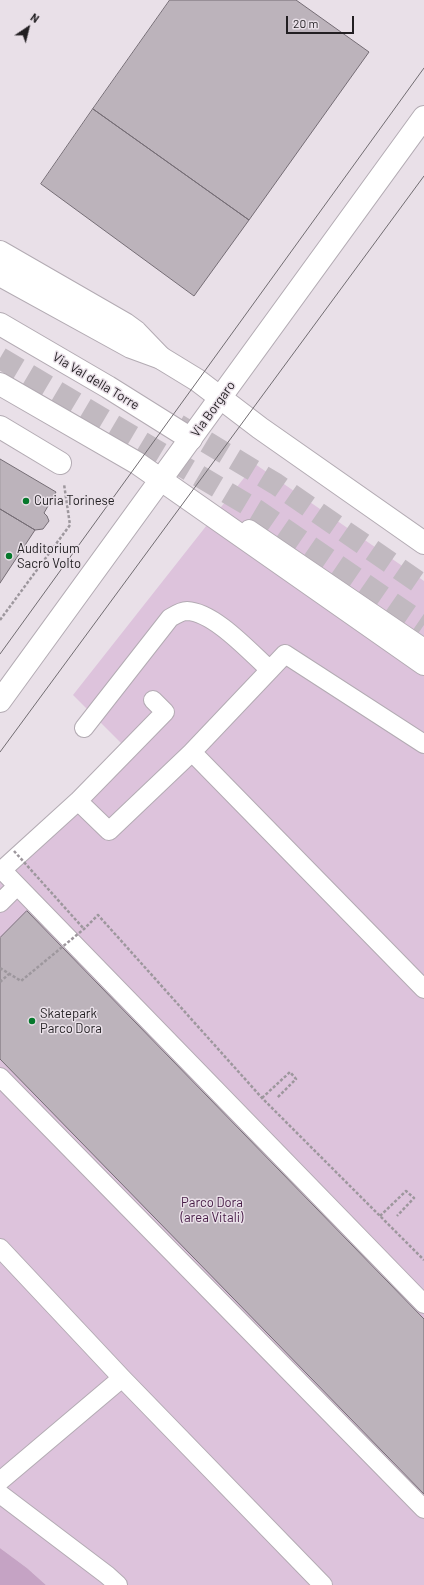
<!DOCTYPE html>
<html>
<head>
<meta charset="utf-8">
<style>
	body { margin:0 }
	#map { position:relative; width:424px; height:1585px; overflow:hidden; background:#e9e0e8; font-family:Barlow,sans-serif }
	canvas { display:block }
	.north { position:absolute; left:8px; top:8px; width:40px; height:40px; -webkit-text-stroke:3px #e9e0e8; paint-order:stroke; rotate:35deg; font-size:11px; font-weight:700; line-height:16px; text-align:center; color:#221f22 }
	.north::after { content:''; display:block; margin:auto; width:14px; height:18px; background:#221f22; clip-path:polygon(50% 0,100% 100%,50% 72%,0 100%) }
	.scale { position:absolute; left:286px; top:16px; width:68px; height:18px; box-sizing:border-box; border:2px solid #221f22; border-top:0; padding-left:5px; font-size:12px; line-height:14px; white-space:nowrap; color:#221f22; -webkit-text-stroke:3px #e9e0e8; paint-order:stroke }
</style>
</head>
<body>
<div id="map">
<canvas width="424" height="1585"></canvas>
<div class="north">N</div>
<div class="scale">20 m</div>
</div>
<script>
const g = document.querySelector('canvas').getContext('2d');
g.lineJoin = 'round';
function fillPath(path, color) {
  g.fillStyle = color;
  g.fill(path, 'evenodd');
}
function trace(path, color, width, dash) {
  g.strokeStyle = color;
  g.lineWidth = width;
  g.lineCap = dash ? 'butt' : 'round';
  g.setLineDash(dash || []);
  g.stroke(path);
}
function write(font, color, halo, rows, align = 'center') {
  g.font = font + ' Barlow,sans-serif';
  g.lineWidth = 3;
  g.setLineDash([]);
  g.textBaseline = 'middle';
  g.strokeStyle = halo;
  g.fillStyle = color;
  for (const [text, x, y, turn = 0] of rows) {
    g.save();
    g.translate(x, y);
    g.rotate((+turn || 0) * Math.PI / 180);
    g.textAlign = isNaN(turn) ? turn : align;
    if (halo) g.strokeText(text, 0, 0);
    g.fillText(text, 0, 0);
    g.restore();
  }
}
fillPath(new Path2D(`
	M255,464l169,117v1004h-378l-19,-17 -27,-20v-676l123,-127 -50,-50z`), '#ddc3dc');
fillPath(new Path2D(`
	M0,1548l27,20 19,17h-46z`), '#c5a3c4');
const building = new Path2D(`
	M170,0h126l73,52 -120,168 -156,-111z
	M93,109l156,111 -55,76 -153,-112z
	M0,459l56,33 -12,21 3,3 2,5 -6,8 -8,1 -35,-21z
	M0,509l35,21 -35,53z
	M27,911l397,408v175l-424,-435v-121z`);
fillPath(building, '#bcb3bb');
trace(building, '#756d75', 1);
trace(new Path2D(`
	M0,358l258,153 166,114
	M178,425l98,59 148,102`), '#c1b9c0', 22, [22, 11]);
const pedestrian = new Path2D(`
	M249,529l175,119
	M84,728l86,-110c5,-3 11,-7 17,-7 27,1 62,40 83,59
	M424,744l-139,-90 -93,98 232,237
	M192,752l-83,79 -31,-30 -76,69 422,434
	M78,801l87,-89 -12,-12
	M0,903l17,-17
	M0,1077l424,432
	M0,1248l122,130 201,207
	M0,1481l122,-103
	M0,1494l107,81 11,10`);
const minor = new Path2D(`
	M0,252l125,72 11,8 25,26
	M0,324l108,63 83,52
	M0,427l60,36`);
const tertiary = new Path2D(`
	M0,701l424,-584`);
const secondary = new Path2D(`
	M0,275l131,72 30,11 36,22 63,48 164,115
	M0,384l137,79 287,201`);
trace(pedestrian, '#b3abb3', 20);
trace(minor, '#b3abb3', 24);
trace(tertiary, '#b3abb3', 24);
trace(secondary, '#b3abb3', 24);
trace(new Path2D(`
	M0,620l70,-95 -6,-41
	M0,982l9,-8
	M262,1098l28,-26 6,7 -19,19
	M380,1216l26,-25 8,7 -17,18`), '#9d979d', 2.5, [3, 2]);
trace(pedestrian, '#fff', 18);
trace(minor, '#fff', 22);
trace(tertiary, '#fff', 22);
trace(secondary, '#fff', 22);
trace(new Path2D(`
	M0,654l424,-586
	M0,752l424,-576`), '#716c71', 1);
trace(new Path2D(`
	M14,851l70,78
	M0,968l21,13 63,-52 14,-14 164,183 162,162`), '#9d979d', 2.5, [3, 2]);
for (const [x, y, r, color] of [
	[26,501,4,"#06782c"],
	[9,556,4,"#06782c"],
	[32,1021,4,"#06782c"]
]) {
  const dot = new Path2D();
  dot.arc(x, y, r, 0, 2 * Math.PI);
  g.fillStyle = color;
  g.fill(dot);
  trace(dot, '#e9e0e8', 1.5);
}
write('13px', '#221f22', '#e9e0e8', [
	["Via Val della Torre",96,381,31],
	["Via Borgaro",213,409,-54]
]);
write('13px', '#221f22', '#e9e0e8', [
	["Curia Torinese",34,501],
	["Auditorium",17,549],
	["Sacro Volto",17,564],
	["Skatepark",40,1014],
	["Parco Dora",40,1029]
], 'left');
write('13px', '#441a44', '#e9e0e8', [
	["Parco Dora",212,1203],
	["(area Vitali)",212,1218]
]);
</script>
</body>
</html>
